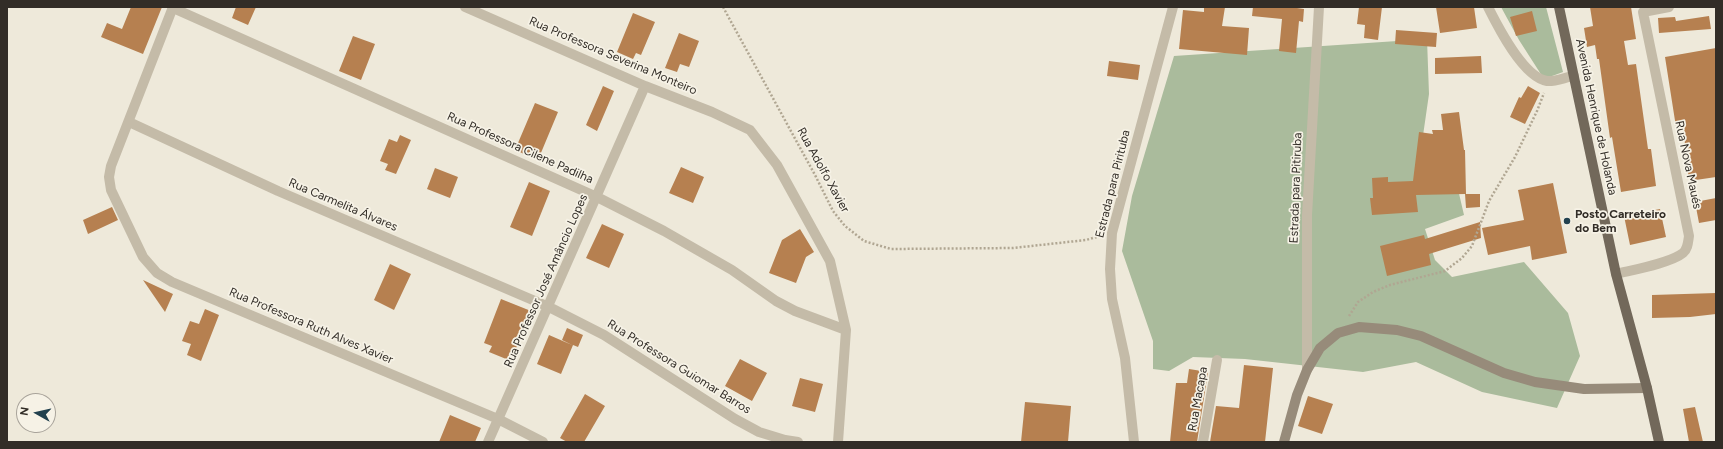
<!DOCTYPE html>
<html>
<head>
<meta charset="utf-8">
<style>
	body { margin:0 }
	#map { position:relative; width:1723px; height:449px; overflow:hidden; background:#eee9da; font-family:Figtree,sans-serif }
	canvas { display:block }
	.frame { position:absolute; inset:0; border:8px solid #322d27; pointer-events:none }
	.north { position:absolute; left:16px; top:393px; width:40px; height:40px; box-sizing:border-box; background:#f6f2e6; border:1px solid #a8a39a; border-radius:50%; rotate:278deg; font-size:11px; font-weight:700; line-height:16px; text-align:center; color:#322d27 }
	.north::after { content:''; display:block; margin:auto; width:14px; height:18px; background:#22414e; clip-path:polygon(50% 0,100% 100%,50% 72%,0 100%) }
</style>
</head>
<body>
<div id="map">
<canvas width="1723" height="449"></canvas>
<div class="frame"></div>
<div class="north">N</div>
</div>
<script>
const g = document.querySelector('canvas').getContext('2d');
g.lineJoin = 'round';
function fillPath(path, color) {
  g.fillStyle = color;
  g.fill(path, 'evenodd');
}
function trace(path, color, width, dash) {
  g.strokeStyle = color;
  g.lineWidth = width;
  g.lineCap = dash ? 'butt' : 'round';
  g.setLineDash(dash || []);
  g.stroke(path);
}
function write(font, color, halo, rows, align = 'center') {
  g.font = font + ' Figtree,sans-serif';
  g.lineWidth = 3.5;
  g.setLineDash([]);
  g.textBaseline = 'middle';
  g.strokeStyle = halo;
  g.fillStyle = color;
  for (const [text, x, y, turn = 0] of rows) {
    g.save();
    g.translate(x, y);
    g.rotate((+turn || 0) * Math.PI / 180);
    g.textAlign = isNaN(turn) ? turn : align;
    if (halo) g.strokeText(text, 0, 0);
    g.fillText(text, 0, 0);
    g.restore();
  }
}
fillPath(new Path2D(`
	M1501,7h45l17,65 -19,7 -25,-39z
	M1427,39l2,55 -13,90 41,1 7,30 -39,14 10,31 17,17 72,-15 44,51 12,43 -23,52 -75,-16 -66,-30 -53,10 -118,-13 -52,-2 -24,14 -16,-2v-28l-31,-90 10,-55 42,-140z`), '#aabb9c');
fillPath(new Path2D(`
	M131,7h31l-19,47 -42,-17 6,-14 15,6z
	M236,7h20l-8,18 -16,-7z
	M1204,7h21l-3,19 27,2 -2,27 -68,-6 4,-39 21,2z
	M1253,7h37l14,2 -1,13 -4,-1 -3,32 -17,-2 3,-32 -30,-3z
	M1359,7h23l-4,33 -14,-2 1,-13 -8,-1z
	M1436,7h38l3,21 -37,5z
	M1590,7h41l5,32 -12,2 4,24 8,-1 12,85h3l5,37 -35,6 -9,-55 -2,1 -11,-79h-2l-2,-14 -8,2 -3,-19 9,-2z
	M1532,11l5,20 -21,5 -6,-19z
	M633,13l22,9 -14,33 -5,-2 -3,6 -16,-7z
	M1709,16l2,13 -52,4 -1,-15 17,-1 1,4z
	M1396,30l41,3 -1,14 -41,-3z
	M679,33l20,8 -10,26 -9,-3 -3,8 -12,-4z
	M353,36l22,8 -14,36 -22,-9z
	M1716,48v129l-27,4 -6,-55 -7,1 -11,-70z
	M1481,56l1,17 -47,1v-16z
	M1109,61l31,4 -2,15 -31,-4z
	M603,86l11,5 -17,40 -11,-6z
	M1528,86l12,7 -15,31 -15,-7 9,-20 2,1z
	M535,103l23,9 -20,48 -23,-10z
	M1459,112l5,38h1l1,44h14v13l-14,1 -1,-14 -49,1 2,17 -46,3 -2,-17h3l-1,-20 16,-1v5l25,-1 6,-49 14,2 -1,-4h11l-2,-16z
	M400,135l11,5 -15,34 -11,-4 3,-6 -8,-3 9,-22 8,3z
	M681,167l23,10 -11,26 -24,-10z
	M435,168l23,9 -8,21 -23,-9z
	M529,182l21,9 -18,45 -22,-9z
	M1553,183l14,70 -35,7 -2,-14 -42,9 -6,-27 42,-8 -6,-30z
	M1716,198v22l-17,3 -4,-21z
	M112,207l6,13 -30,14 -5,-14z
	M1660,209l6,28 -36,8 -6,-29z
	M1480,222l1,16 -52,16 2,11 -44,11 -7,-30 44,-11 1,4z
	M602,224l22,10 -15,34 -23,-10z
	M800,229l14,23 -8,5 -10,26 -27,-10 13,-33z
	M390,264l21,10 -17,36 -20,-10z
	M143,280l30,14 -8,18z
	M1716,293v21l-26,3 -38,1v-23z
	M501,299l30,12 -20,50 -22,-9 3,-6 -8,-3z
	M205,309l14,6 -18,46 -14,-6 4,-11 -9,-3 8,-20 9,3z
	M567,328l16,7 -5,12 -5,-2 -12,29 -24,-10 12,-29 23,10 -10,-5z
	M740,359l27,14 -15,28 -27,-15z
	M1244,365l29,3 -8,74h-55l6,-36 23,2z
	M1189,369l19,3 -11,70h-27l6,-59h11z
	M800,378l23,6 -8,28 -23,-6z
	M585,394l20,12 -21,36h-17l-7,-4z
	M1308,396l25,8 -11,30 -24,-8z
	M1025,402l46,4 -3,36h-47z
	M1695,407l8,35h-14l-6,-33z
	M450,415l31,13 -6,14h-36z`), '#b68050');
trace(new Path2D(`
	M723,7l92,168 18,36 12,15 19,15 27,8 122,-1 73,-8 14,-4
	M1349,316l9,-14 15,-10 17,-7 55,-14 17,-13 10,-12 17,-45 26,-44 22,-46 7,-18`), '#b0a692', 2.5, [2, 2]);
trace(new Path2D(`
	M173,7l-62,159 -2,11 2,13 32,67 14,16 15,9 326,137 45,23
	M465,7l180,79 67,26 38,18 27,35 53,96 16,69 -8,112
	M1488,7c10,20 35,70 59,74 8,1 19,-4 27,-5
	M173,8l424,189 67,34 68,39 44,31 19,10 51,19
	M129,122l149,69 271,116 55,28 131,84 24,13 26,8 13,2
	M1616,274c16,-4 55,-11 67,-21 5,-4 5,-11 6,-17l-46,-224 26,-5
	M1307,370v-155l12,-208
	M488,442l157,-356
	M1134,442l-9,-84 -13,-59 -2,-30 2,-36 61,-226
	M1203,442l14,-82`), '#c4bba8', 10);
trace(new Path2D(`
	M1284,442l13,-47 10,-25 13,-22 18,-15 21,-6 38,3 24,6 83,37 31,9 49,7 63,-1`), '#978b7a', 10);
trace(new Path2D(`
	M1559,7l57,267 31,114 12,54`), '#72685a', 10);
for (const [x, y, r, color] of [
	[1567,221,4,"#22414e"]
]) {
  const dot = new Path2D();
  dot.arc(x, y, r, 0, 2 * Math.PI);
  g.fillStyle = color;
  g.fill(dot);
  trace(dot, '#f6f2e6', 1.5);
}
write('12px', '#322d27', '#f6f2e6', [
	["Rua Professora Severina Monteiro",613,56,23],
	["Avenida Henrique de Holanda",1596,117,78],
	["Rua Professora Cilene Padilha",520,148,24],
	["Rua Nova Maués",1688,165,78],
	["Rua Adolfo Xavier",823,170,61],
	["Estrada para Pirituba",1113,184,-76],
	["Estrada para Pitiruba",1296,188,-88],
	["Rua Carmelita Álvares",343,205,23],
	["Rua Professor José Amâncio Lopes",546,281,-66],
	["Rua Professora Ruth Alves Xavier",311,326,23],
	["Rua Professora Guiomar Barros",679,367,32],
	["Rua Macapa",1198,399,-80]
]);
write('bold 12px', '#322d27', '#f6f2e6', [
	["Posto Carreteiro",1575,214],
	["do Bem",1575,228]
], 'left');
</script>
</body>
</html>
